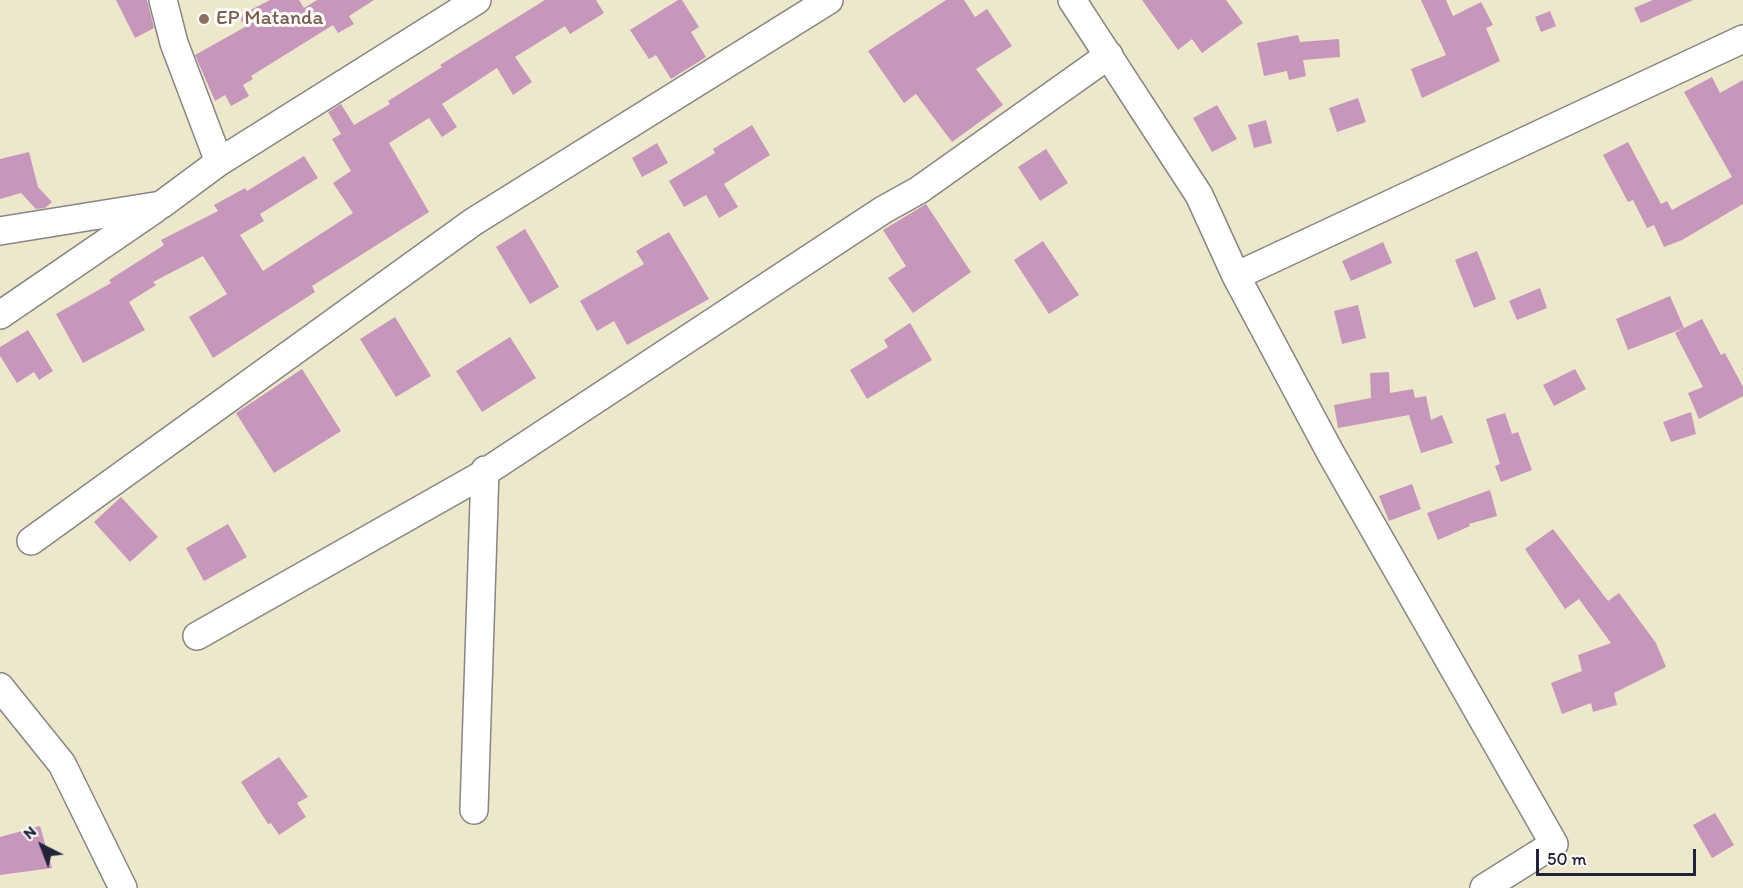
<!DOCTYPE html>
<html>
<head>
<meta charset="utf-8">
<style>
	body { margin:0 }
	#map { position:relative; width:1743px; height:888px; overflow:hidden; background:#ede8cc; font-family:Itim,sans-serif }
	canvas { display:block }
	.north { position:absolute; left:12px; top:816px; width:60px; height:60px; -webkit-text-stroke:4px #fdfcf7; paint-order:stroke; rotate:318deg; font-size:16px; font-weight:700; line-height:24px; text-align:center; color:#22223b }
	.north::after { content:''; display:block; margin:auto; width:21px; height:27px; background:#22223b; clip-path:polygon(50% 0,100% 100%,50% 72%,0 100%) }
	.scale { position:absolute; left:1536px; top:849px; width:160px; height:27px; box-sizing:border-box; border:3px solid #22223b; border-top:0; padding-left:8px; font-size:18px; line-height:21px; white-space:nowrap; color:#22223b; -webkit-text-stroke:4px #fdfcf7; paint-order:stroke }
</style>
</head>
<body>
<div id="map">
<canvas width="1743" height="888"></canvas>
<div class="north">N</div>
<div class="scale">50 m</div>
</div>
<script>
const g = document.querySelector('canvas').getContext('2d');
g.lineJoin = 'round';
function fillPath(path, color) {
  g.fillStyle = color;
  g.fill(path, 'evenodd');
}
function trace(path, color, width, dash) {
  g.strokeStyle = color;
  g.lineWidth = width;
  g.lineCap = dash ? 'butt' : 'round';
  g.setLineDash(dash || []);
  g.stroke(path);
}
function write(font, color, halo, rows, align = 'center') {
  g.font = font + ' Itim,sans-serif';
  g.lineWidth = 6;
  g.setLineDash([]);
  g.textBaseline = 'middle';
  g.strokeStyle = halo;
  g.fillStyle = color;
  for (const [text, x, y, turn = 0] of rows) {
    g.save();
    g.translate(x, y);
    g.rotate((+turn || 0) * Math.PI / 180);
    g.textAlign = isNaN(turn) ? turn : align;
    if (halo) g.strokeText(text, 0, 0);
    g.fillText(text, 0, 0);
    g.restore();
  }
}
fillPath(new Path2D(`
	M116,0h31l7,28 -19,10z
	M270,0h29l5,8 13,-8h57l-25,16 5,8 -16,9 -5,-8 -82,51 2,3 -10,6 6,11 -18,10 -6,-11 -10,6 -20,-46 50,-28 -6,-11z
	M545,0h51l8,13 -34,21 -5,-8 -50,31 17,25 -19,13 -16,-27 -55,36 15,23 -15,10 -13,-19 -40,25 40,69 -117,74 3,6 -102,66 -24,-41 38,-23 -24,-38 -50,26 3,3 -27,17 16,28 -62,33 -27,-49 55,-31 -2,-3 55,-35 -3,-5 57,-29 -4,-6 31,-17 2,3 57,-35 14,22 -58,36 4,7 -24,14 23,36 90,-58 -20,-30 18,-12 -19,-32 9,-5 -13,-22 13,-8 13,21 36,-21 -2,-3 54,-34 -2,-2z
	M678,0h4l17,27 -8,5 15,25 -35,22 -15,-24 -7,4 -19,-29z
	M946,0h18l11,17 12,-8 25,37 -36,23 27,36 -51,37 -36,-48 -12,9 -36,-52z
	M1142,0h84l17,23 -41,30 -10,-14 -14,11z
	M1421,0h25l7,16 28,-14 12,23 -7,3 14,33 -78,37 -11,-29 35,-14z
	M1653,0h40l-52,23 -7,-15z
	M1550,11l6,15 -15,6 -6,-15z
	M1298,35l2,7 39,-3 1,18 -37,3 3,16 -17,4 -2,-9 -23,5 -7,-33z
	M1712,77l8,16 23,-13v124l-61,36 -18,7 -10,-22 -7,3 -14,-28 -5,2 -25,-47 25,-13 33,62 6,-3 5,9 60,-33 -48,-85z
	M1358,98l8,24 -29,10 -8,-24z
	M1217,105l20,34 -25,13 -19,-34z
	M1266,120l6,23 -18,5 -6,-23z
	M752,125l18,30 -46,29 14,23 -19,11 -13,-23 -22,12 -15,-26 46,-28 -2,-4z
	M657,143l11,20 -26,14 -10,-19z
	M1046,149l22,34 -28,18 -22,-34z
	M29,152l9,35 14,15 -7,6 -9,1 -15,-16 -21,6v-40z
	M926,204l45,68 -58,41 -25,-35 18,-12 -23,-36z
	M525,229l34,58 -29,17 -34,-57z
	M669,232l40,67 -82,46 -13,-24 -17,10 -17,-30 64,-37 -8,-13z
	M1043,241l36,54 -30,19 -35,-54z
	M1383,242l9,21 -41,18 -9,-20z
	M1477,251l19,48 -22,9 -19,-48z
	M1540,288l7,20 -30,12 -8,-19z
	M1670,296l14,32 18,-9 19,36 4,-2 18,34v9l-44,23 -11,-26 15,-6 -28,-54 9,-5 -56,22 -12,-31z
	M1358,305l8,33 -24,6 -8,-33z
	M395,317l36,59 -35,21 -36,-58z
	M910,323l22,37 -65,39 -17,-29 38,-23 -4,-7z
	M28,330l25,41 -14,9 -5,-8 -17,11 -17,-27v-9z
	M510,337l26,41 -54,34 -26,-41z
	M302,369l39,62 -67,42 -38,-60z
	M1575,369l11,20 -32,17 -11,-21z
	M1389,372l1,21 23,-4 2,9 11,-2 5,24 11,-5 11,28 -32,10 -12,-38 -71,13 -4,-23 37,-7 -1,-25z
	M1691,412l5,22 -25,8 -8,-20z
	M1505,413l7,21 6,-2 14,38 -31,12 -6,-16 5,-2 -14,-45z
	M1412,484l9,25 -32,12 -10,-25z
	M1490,490l7,26 -28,8 1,2 -32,14 -11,-27z
	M121,497l37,40 -28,25 -36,-40z
	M228,524l19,33 -43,24 -18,-33z
	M1553,529l55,72 11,-8 37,50 10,24 -52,26 3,12 -24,7 -2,-9 -29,11 -11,-31 31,-12 -4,-16 33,-12 -32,-44 -14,10 -40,-60z
	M279,757l29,40 -11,6 9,14 -27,18 -8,-12 -3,1 -27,-42z
	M1715,813l19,32 -22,13 -19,-33z
	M40,826l12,42 -52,7v-38z`), '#c696bb');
const minor = new Path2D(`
	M163,0l11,43 45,119
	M1072,0l127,195 37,81 94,176 224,392 -70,44
	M0,231l161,-26 58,-43 258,-162
	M1236,276l507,-237
	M0,315l155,-106
	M31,541l442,-319 356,-222
	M197,636l281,-159 405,-267 36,-20 190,-135
	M0,687l62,77 61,124
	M474,810l11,-340`);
trace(minor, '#888584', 30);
trace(minor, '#fff', 27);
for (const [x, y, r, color] of [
	[204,19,6,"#8d6e63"]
]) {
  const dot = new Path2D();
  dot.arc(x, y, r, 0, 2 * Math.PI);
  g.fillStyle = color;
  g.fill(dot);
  trace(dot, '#fdfcf7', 2);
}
write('21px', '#785e54', '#fdfcf7', [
	["EP Matanda",216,19]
], 'left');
</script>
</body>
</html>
